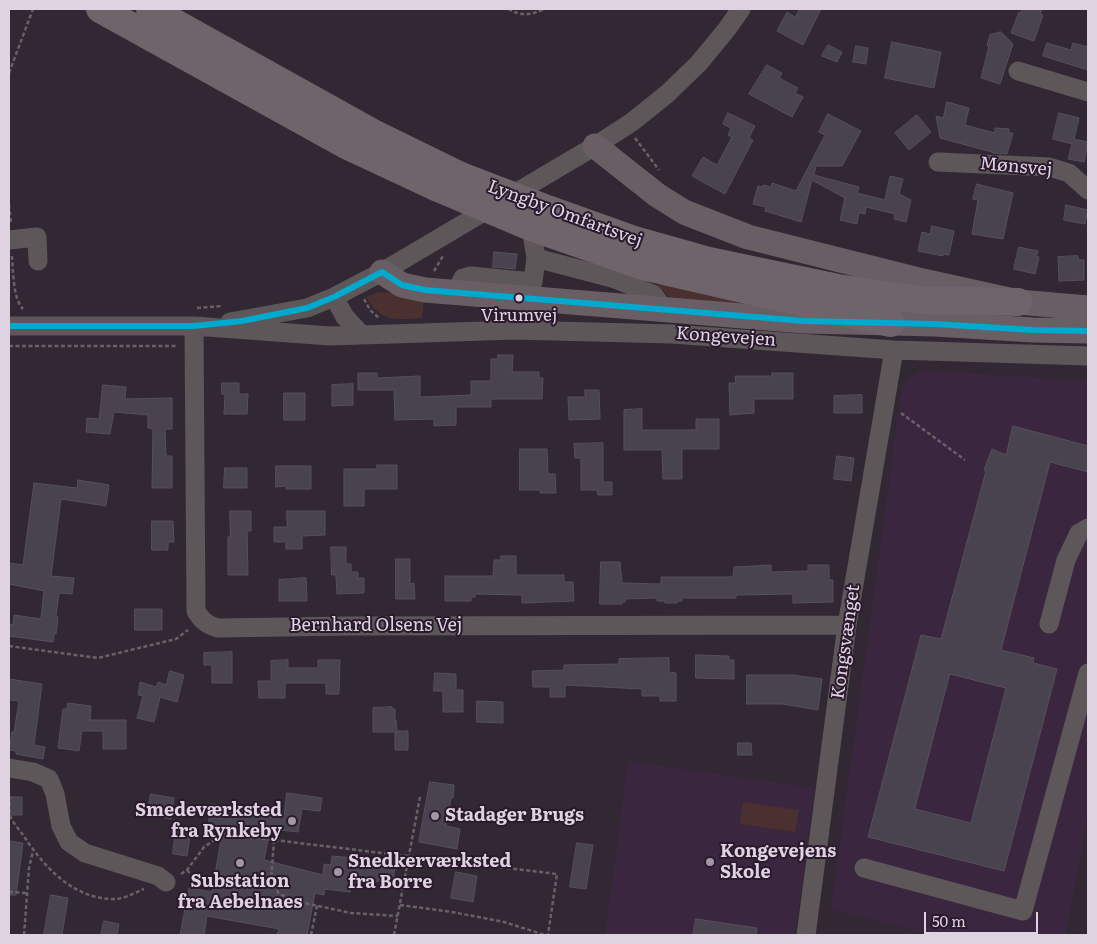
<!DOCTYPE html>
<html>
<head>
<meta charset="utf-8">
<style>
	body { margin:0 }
	#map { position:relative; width:1097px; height:944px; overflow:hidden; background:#322833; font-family:Literata,serif }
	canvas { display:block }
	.frame { position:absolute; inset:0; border:10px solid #dfd3e1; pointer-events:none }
	.scale { position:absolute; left:924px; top:912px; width:114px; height:22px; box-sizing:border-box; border:2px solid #dfd3e1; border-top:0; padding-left:6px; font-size:15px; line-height:18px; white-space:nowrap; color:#dfd3e1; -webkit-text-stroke:4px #2b192e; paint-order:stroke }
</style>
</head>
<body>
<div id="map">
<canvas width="1097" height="944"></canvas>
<div class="frame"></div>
<div class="scale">50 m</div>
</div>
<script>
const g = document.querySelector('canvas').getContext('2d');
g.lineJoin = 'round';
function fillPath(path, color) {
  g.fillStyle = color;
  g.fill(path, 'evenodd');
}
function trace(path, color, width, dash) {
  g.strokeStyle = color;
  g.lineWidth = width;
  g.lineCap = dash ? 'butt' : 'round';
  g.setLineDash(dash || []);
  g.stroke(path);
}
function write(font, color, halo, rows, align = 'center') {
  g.font = font + ' Literata,serif';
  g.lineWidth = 4;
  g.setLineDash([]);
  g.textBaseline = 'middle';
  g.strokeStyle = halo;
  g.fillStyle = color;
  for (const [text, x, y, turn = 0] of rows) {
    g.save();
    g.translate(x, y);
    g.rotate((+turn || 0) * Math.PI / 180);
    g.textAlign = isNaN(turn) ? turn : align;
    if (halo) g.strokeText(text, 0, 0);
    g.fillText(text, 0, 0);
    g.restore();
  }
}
fillPath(new Path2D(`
	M920,371l99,5 69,6v432l-22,121h-136l-99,-26 71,-522z
	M628,761l187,27 -20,147h-190z`), '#3b263f');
fillPath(new Path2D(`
	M651,278l170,39 -150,-18z
	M378,292l46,3 -2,23c-27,2 -41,4 -56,-21z
	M743,802l56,8 -4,22 -55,-8z`), '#4a302f');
const building = new Path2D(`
	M800,9h21l-18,36 -26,-14 10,-19 8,5z
	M1022,9h20l-2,5 3,1 -9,26 -23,-8 8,-21 2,1z
	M1001,32l12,12 -13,40 -19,-6 8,-32h-2l3,-11z
	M892,42l49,10 -7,36 -49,-10z
	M1047,43l24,7 2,-7 15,4v23l-45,-14z
	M828,45l14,7 -5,10 -15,-6z
	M856,46l12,2 -2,16 -13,-2z
	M767,65l15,8 -3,5 19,10 -3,5 8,4 -11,20 -43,-23z
	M947,102l22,6 -4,17 30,8v-5l14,1v4h4l-6,21 -15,-1v-1l-52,-14 -4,-22 7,2z
	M728,113l27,13 -6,12 4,2 -28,54 -33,-18 11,-19 14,8 15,-28 -4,-2 3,-7 -8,-4z
	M1059,113l20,5 -5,21 14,3 -4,20 -16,-3 4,-15 -19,-5z
	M828,114l33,17 -19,35h-26l-2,9 45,12 -2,6 28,7 5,-24 13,3 -4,15 12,6 -5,22 -12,-3 1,-5 -29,-7 -1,7 -6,-1 -2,11 -17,-4 5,-22 -33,-18 -11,42 -36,-11 1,-4 -13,-3 5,-18 5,1v-2l8,2 1,-4 24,8 29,-56 -6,-3z
	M917,115l14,17 -22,18 -14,-17z
	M977,184l36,9 -10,46 -31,-5 6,-34 -5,-1z
	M1066,205l22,5 -3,14 -21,-4z
	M932,226l22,5 -5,24 -6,-1v2l-25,-5 4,-19 8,2z
	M1019,247l19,4 -2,6h3l-4,17 -21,-5z
	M494,252l23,2 -2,15 -22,-2z
	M1078,256v4h6v20l-25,1 -1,-24z
	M498,355h15l-1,17h27v6h4l-1,21h-51v8h-35v18l-22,1v-7l-39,1 -1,-30h-36v-17h19v5l43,-2v21l51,-2v-14h20v-22h7z
	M772,373h21v26h-39v14l-24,2 -1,-32h7l-1,-7h37z
	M222,383h17v11h9l-1,20h-23l1,-19 -3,-1z
	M353,384v21l-21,1v-21z
	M103,385l23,2 -1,12 47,-1v31h-7l1,27h6v32h-20l1,-59 -5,-1v-13l-34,-3 -4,22 -24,-2 1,-14 12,1z
	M585,390h14l1,29 -31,1 -1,-23h17z
	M284,393h21v27h-21z
	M862,395v18h-28v-17z
	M642,409v21h54v-11h23v30h-37v30h-19l-1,-29h-38v-40z
	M1013,426l75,20v26l-38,-10 -49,188 33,8 -1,5 24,6 -53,202 -136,-34 53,-202 20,4 45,-168 -2,-1 8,-21 14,6zM950,674l56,14 -35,135 -56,-14z
	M603,443v39h9v13h-14l-1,-5h-16v-32h-6l-1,-14z
	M520,449h27l1,25h7l1,19h-16v-3h-20z
	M837,456l17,2 -3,23 -17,-2z
	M377,465h20v24h-33v17h-20v-37h33z
	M276,466h35v23h-25v-3l-10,1z
	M225,468h22v20h-23z
	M78,480l31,5 -3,21 -45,-7 -10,77 23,2 -2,16 -13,-1 -3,23 2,1 -2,17h-2l-1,8 -44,-6v-12l4,1 1,-10 27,4 3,-28 -35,-7v-21l14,2 11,-82 43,5z
	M230,511h21v20h-4l1,44h-20v-38h2z
	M287,511h38v24l-23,1v13h-16v-7h-12v-15h13z
	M152,521h21l1,21h-6v8h-16z
	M331,547h15v17h5v8h7v6h6v15l-27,1 -1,-19h-4z
	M501,556h15v19h48v7h9l1,19 -52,2v-8l-47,-1v3h-4v4h-26v-25h48l1,-16h7z
	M396,559h14v25l4,-1 1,16h-19z
	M601,562h19l2,21 39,1v-7h72l1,-10 37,-2v7l37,-1v-6h21v15h4v22l-40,1v-9l-57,1v3h-54v3h-5v2h-12v-2h-8v-3l-32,1v3h-3v2h-22z
	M306,578l1,23h-28v-21z
	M135,609h27v21h-27z
	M232,652v31h-20v-18h-8v-12z
	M696,655l33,1v4h5v19l-38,-1z
	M669,658v14l7,1v28h-16v-5h-18v-7l-77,-4v12h-15v-10h-17l-1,-16 32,-1v-5l55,-1v-5z
	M288,660v8h30v-8h22l-1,34h-13v-11h-41v15h-26l-1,-17h13v-20z
	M170,671l14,4 -7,27 -17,-5 -6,25 -17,-4 6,-22 -5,-1 2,-13 16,5 2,-5 8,3z
	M435,673l21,1v16h7v22h-20v-21h-9z
	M747,675h45l30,4 -4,31 -35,-6h-36z
	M9,679l33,5 -8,61 11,2 -2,12 -27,-5v-3l-7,-1 3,-18h2l5,-31 -10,-1z
	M477,701l26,1v21l-26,-1z
	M68,703l23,3 -1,14h36v29h-23v-18h-21l-3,20 -21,-3 5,-39h4z
	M392,707v2h3v11h1l1,11h11v19h-13v-18h-22v-24z
	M738,743h13l1,12h-14z
	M430,782l24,3 -1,13h-2l-5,28 14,3 -3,20 -38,-7z
	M287,793l35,5 -2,13 -18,-2 -4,23 -28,-3 -6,31 59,15 1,-11 7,1 1,-9 22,2v3l41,3 -2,19 -29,-3v3l-13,-1 -1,10 -25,-3 -1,6 -9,-2 -8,42h-30l2,-6 -72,-13 -3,19h-24l9,-47 23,4 11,-64 -15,-2 3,-22 73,10z
	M151,794l23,4 -3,21 -24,-4z
	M9,797h13v18h-13z
	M176,827l15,2 -4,27 -14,-2z
	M9,841l14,2 -7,52h-7z
	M577,843l16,2 -7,44 -16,-2z
	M456,872l21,4 -4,26 -22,-4z
	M51,895l17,3 -6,37h-18z
	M696,919l61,9 -1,7h-63z
	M104,921l15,3 -2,11h-16z`);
fillPath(building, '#48434f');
trace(building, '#55505b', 1);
trace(new Path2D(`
	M508,9c14,7 21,7 36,0
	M9,73l24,-64
	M635,138l24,32
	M9,205l2,18
	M12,256c1,14 1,43 11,53
	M434,271l9,-15
	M364,299l6,11 9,8
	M197,308l25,-2
	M9,346h169
	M901,413l64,47
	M9,646l89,12 78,-19 12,-9
	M9,796c1,6 0,13 1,19 2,7 9,14 13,20 21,32 50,64 91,64 11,0 20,-6 30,-10
	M274,840l-3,41 8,13 21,8 51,11 47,3
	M187,870l8,9 21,-1 9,1 10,6 15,3
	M181,874l6,-4 17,-23 20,-13 333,40 -9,61
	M9,892l18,1
	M400,905l52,7 52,10 41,13
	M24,935l5,-67 4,-17
	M311,935l6,-29
	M394,935l26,-138`), '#686266', 2.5, [4, 2.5]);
trace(new Path2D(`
	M1018,71l70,21
	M938,162l111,5 20,6 19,17
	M9,240l28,-3 1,24
	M536,258l76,20 41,16 10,14
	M456,292l7,-14 8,-2 62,6 3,-24 -5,-31
	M334,297l11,20 17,18
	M230,322l77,-14 27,-11 48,-25 213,-126 37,-24 35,-28 32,-31 28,-34 14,-20
	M9,326h185l136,10 185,-6 157,4 222,16 194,6
	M194,326l2,285c6,10 11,14 22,17l131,-2 498,-1
	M1049,624l17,-64 13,-27 9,-5
	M9,768l24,4 16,7 6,15 6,32 8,16 16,11 73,23 8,6
	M864,868l159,43 65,-238
	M806,935l41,-310 47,-275`), '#5d575a', 19);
trace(new Path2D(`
	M595,146l62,49 27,17 64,25 175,44 95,21 70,6
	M382,272l20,13 23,5 379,31 131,3 98,6 55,1`), '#685e64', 25);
trace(new Path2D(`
	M100,9l246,136 90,42
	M150,9l223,124 88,43
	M550,210l84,30 75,21 129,27 82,12 98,2
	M531,227l112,39 248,57`), '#6e646a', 28);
trace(new Path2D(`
	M461,176l89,34
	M436,187l95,40`), '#6e646a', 28);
trace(new Path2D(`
	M9,326h185l48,-5 65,-13 27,-11 48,-25 20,13 23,5 379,31 131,3 98,6 55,1`), '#00a9ce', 6);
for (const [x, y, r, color] of [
	[519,298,4.5,"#dfd3e1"],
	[435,816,5,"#a297a4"],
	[292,821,5,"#a297a4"],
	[710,862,5,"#a297a4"],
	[240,863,5,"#a297a4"],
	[338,872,5,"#a297a4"]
]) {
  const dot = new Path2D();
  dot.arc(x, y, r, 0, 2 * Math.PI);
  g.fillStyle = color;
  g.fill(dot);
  trace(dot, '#2b192e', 2);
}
write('17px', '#dfd3e1', '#2b192e', [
	["Virumvej",519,316]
]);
write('18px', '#dfd3e1', '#2b192e', [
	["Mønsvej",1016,167,5],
	["Lyngby Omfartsvej",565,214,20],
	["Kongevejen",726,337,4],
	["Bernhard Olsens Vej",376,626],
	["Kongsvænget",846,642,-82]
]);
write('bold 18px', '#dfd3e1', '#2b192e', [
	["Smedeværksted",282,811,"right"],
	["fra Rynkeby",282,832,"right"],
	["Stadager Brugs",445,816],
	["Kongevejens",720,852],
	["Skole",720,873],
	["Snedkerværksted",348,862],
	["fra Borre",348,883],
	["Substation",240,882,"center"],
	["fra Aebelnaes",240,903,"center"]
], 'left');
</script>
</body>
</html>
